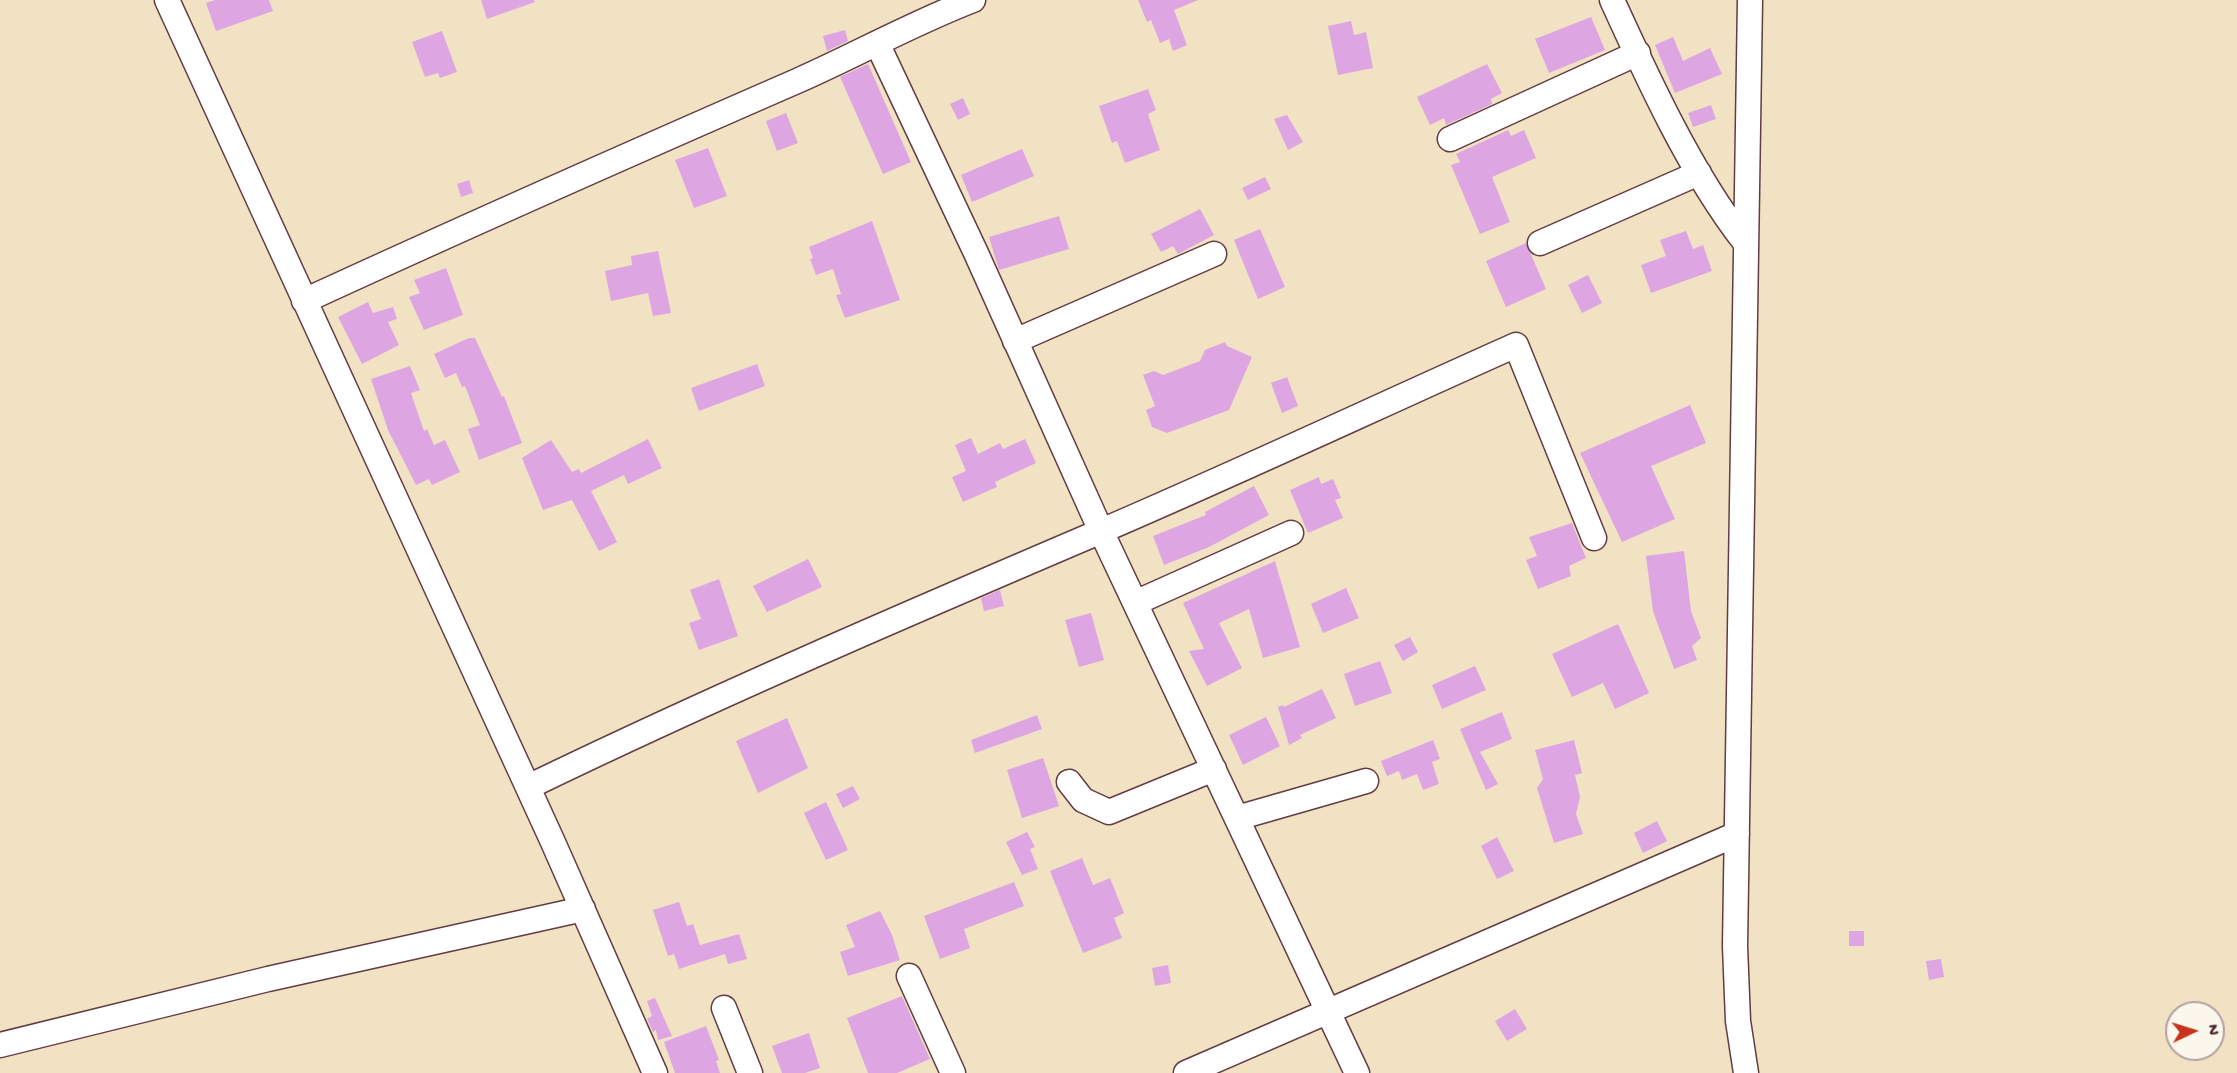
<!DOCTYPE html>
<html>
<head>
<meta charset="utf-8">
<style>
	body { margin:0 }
	#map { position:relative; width:2237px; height:1073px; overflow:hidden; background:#f2e2c4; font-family:"Gochi Hand",sans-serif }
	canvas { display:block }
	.north { position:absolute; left:2165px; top:1001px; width:60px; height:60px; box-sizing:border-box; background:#fbf7ec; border:2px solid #b4a19f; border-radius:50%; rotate:86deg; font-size:16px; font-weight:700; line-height:24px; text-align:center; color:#4a1f2b }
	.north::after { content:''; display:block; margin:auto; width:21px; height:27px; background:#c8321e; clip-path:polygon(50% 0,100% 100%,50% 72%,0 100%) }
</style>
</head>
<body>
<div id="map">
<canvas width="2237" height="1073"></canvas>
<div class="north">N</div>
</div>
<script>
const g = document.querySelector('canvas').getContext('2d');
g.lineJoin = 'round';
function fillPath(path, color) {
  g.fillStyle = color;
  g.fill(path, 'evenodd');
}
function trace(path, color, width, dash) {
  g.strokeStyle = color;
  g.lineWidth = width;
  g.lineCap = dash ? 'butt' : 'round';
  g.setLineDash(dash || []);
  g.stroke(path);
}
fillPath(new Path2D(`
	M215,0h54l4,11 -57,20 -10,-28z
	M481,0h53l1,2 -48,17z
	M1138,0h60l-24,10 13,35 -14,6 -4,-12 -9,4 -9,-23 -4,2z
	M1591,17l14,33 -56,23 -14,-34z
	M1351,21l3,14 12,-3 7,36 -35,7 -10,-49z
	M845,30l3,11 -21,10 -4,-15z
	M442,31l15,41 -17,6 -2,-5 -13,4 -13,-35z
	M1673,37l10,24 27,-13 12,26 -47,19 -20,-48z
	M868,64l43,98 -28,12 -43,-97z
	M1487,64l15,29 -11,6 1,5 -46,21 -2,-7 -14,7 -13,-28z
	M1148,89l8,21 -8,4 12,36 -35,13 -8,-22 -5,2 -13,-37z
	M963,98l7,16 -12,6 -8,-16z
	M1711,105l5,14 -23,8 -5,-14z
	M786,113l12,30 -21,8 -11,-30z
	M1287,115l16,27 -15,8 -14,-31z
	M1508,130l3,6 13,-6 12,28 -44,19 18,45 -30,12 -29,-69 9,-3 -4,-8z
	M708,148l19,48 -33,12 -19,-48z
	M1022,149l12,27 -62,26 -11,-27z
	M1265,177l6,12 -23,11 -6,-12z
	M469,180l4,13 -12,4 -4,-13z
	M1200,209l14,26 -36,19 -5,-8 -12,6 -10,-18z
	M1059,216l10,33 -70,21 -10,-33z
	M872,221l28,79 -55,18 -9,-23 5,-1 -8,-25 -17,6 -6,-16 3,-1 -4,-11z
	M1260,229l25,58 -27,12 -24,-59z
	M1686,231l7,18 10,-4 9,26 -61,22 -10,-28 25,-9 -6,-16z
	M1526,243l20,46 -40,18 -20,-46z
	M658,251l13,62 -18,3 -5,-23 -37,8 -6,-30 27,-6 -1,-9z
	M446,268l17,47 -39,15 -15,-33 11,-4 -6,-13z
	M1588,275l14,28 -20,10 -14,-28z
	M368,302l5,11 20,-6 4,12 -9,3 11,23 -37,19 -24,-47z
	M469,338h6l27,59 2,-1 18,47 -43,17 -11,-31 12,-4 -15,-39 -3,1 -6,-14 -11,5 -11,-24z
	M1225,342l2,4 25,11 -23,53 -62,23 -15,-6 -6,-17 9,-4 -12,-31 11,-4 9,4 37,-14 5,-11z
	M757,364l8,22 -66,25 -8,-23z
	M410,366l10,24 -9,3 13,38 3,-2 7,16 11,-5 15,32 -28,13 -3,-6 -13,6 -28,-55 -17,-51z
	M1287,377l11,29 -16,7 -11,-30z
	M1690,405l16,38 -55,23 24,53 -53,23 -42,-89z
	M971,438l7,16 22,-11 3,6 22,-10 11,24 -41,19 2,5 -34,15 -11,-25 14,-6 -11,-26z
	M648,439l14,29 -34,16 -4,-9 -33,16 26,51 -18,9 -27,-51 -29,10 -21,-52 29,-18 21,32 7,-3 2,4z
	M1319,477l2,7 12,-5 8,19 -6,2 8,18 -35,15 -18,-43z
	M1254,486l15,29 -60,32 -45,18 -11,-29 53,-21 -1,-3z
	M1572,523l14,35 -17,8 2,10 -33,13 -12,-29 11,-4 -8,-19z
	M1684,551l7,60 10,27 -9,8 5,14 -23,9 -21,-58 -7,-55z
	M808,559l14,28 -55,25 -14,-26z
	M1275,561l25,86 -37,11 -14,-49 -30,14 23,45 -35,18 -18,-35 15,-2 -21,-46z
	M719,579l19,57 -39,14 -10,-27 12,-4 -11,-29z
	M1346,588l13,30 -36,15 -12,-29z
	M1000,590l4,16 -20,5 -3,-13z
	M1091,613l13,47 -25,7 -14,-47z
	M1618,624l31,69 -34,16 -12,-26 -31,14 -20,-43z
	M1410,637l8,15 -15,9 -9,-16z
	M1380,661l12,32 -37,13 -11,-32z
	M1475,666l11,24 -44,19 -10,-24z
	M1322,689l14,29 -36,17 2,3 -13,7 -11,-38 5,-2 1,2z
	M1502,712l10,27 -32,13 18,32 -12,6 -26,-61z
	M1037,715l5,14 -67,24 -4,-13z
	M1266,717l14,29 -37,19 -14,-30z
	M787,718l21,50 -50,25 -22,-52z
	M1433,740l7,19 -8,3 7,22 -16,6 -6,-16 -15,6 -3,-9 -12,5 -6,-15z
	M1574,740l8,33 -7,2 5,22 -4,17 7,20 -29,9 -17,-55 6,-9 -8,-29z
	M1043,758l16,48 -37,12 -15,-48z
	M853,786l7,13 -17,9 -7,-14z
	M826,802l22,48 -22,10 -22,-47z
	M1657,821l10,20 -24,12 -9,-20z
	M1027,832l8,15 -5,2 8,20 -16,6 -16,-33z
	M1497,837l17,34 -17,8 -16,-33z
	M1082,858l11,27 17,-7 14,35 -10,5 8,20 -39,15 -33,-82z
	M1014,882l10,24 -60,23 6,19 -30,11 -16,-43z
	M679,902l8,24 6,-2 7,21 39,-11 8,25 -19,5 -3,-10 -46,15 -5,-15 -6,2 -15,-46z
	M880,911l12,24 8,25 -52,16 -8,-24 15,-5 -9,-22z
	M1849,931h15v15h-15z
	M1941,959l3,18 -15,3 -3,-19z
	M1168,965l3,18 -16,3 -3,-18z
	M902,996l28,63 -33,14h-29l-21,-55z
	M655,998l17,38 -14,4 -2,-10 -3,2 -6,-13 5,-3 -5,-15z
	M1515,1009l12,20 -20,12 -12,-20z
	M706,1026l13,34 -3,1 4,12h-45l-11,-31z
	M809,1033l11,35 -15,5h-23l-10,-27z`), '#dea5e3');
const minor = new Path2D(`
	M167,0l385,840 103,233
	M1612,0c36,79 79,173 132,241
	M877,43l99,210 125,278 256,542
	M1450,139l188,-86
	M1540,243l159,-70
	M304,301c163,-75 328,-148 493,-220 59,-26 116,-58 176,-81
	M1015,341l199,-87
	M1135,603l156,-70
	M1069,782l14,18 26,12 105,-43
	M528,787c188,-91 379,-173 571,-255 140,-60 278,-125 417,-187l78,193
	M1237,818l129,-37
	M909,976l44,97
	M724,1008l26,65
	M0,1045l268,-66 315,-70
	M1186,1073l551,-239
	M1746,1073l-8,-52 -3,-75 15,-946`);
trace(minor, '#633c42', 27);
trace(minor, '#fff', 24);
</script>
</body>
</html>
